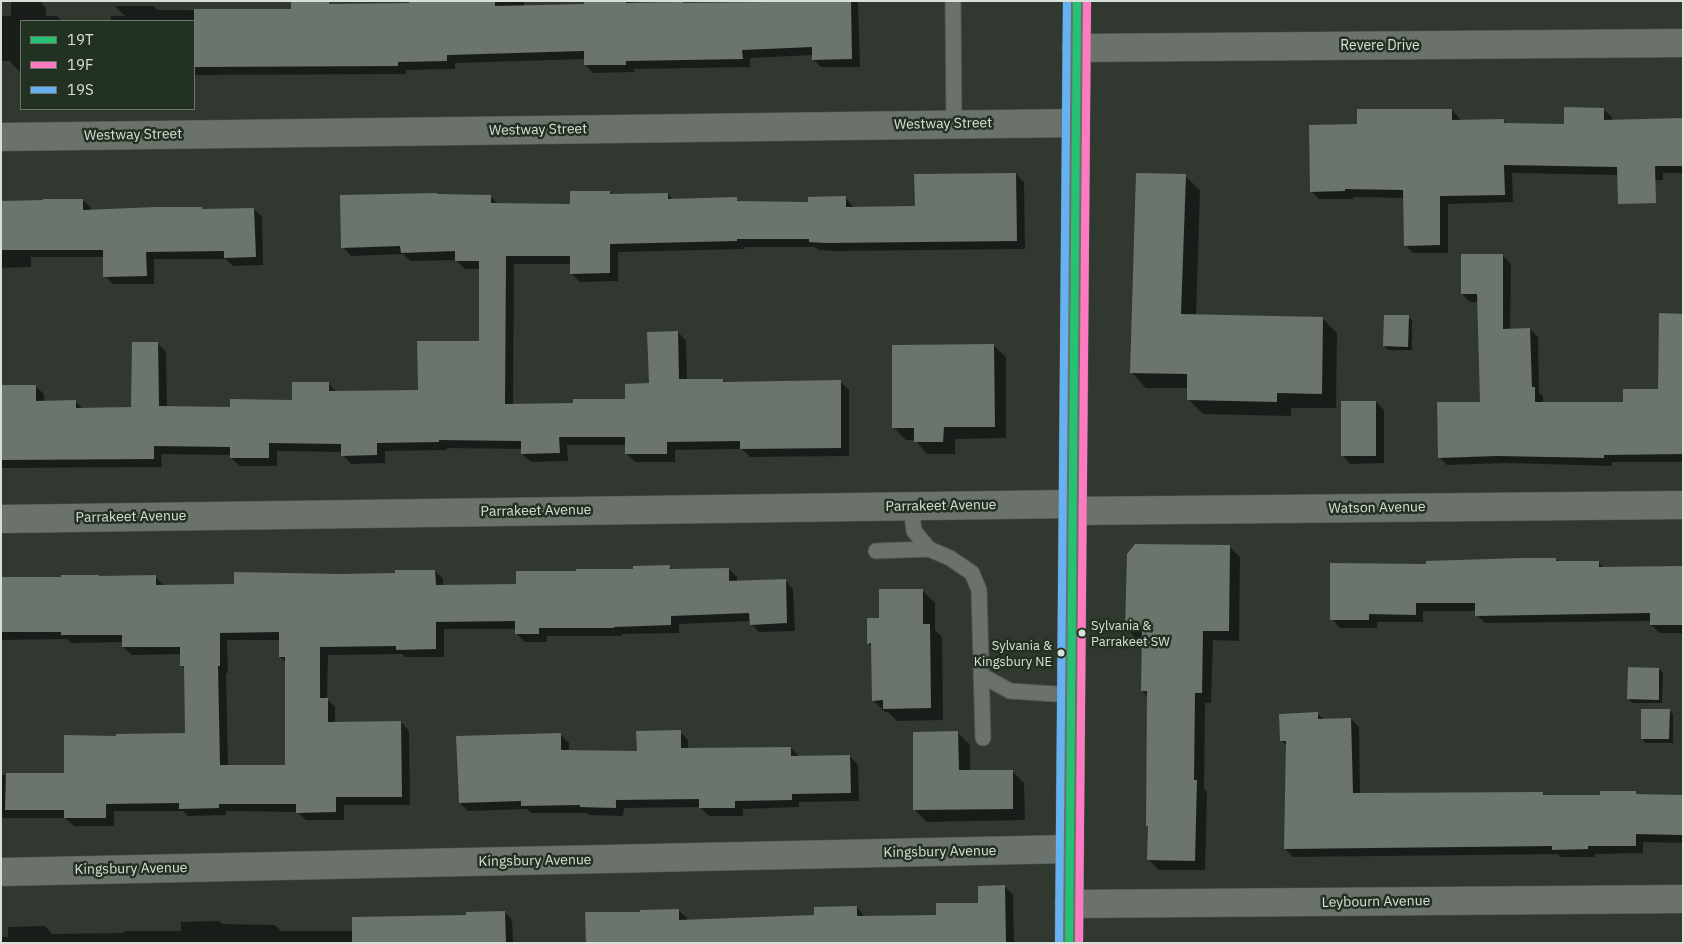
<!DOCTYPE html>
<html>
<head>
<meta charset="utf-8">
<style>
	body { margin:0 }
	#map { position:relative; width:1684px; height:944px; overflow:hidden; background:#303830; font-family:"IBM Plex Sans",sans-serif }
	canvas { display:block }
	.frame { position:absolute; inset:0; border:2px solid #d8e0d7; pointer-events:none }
	.legend { position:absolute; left:20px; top:20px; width:175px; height:90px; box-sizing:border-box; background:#233123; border:1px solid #6b776b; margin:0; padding:6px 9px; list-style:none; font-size:15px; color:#d8e0d7 }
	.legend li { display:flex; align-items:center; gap:10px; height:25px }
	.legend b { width:25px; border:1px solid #6b776b }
</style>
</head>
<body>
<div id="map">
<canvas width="1684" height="944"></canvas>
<div class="frame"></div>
<ul class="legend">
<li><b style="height:6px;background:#26c172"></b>19T</li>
<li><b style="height:6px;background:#fe7ac1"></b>19F</li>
<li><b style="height:6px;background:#66b1f2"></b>19S</li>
</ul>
</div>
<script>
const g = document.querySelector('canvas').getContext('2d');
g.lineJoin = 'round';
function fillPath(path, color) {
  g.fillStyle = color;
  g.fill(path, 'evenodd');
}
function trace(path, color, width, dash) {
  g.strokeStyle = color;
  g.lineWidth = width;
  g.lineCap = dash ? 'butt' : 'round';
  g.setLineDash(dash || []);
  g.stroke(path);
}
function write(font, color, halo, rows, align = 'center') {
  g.font = font + ' "IBM Plex Sans",sans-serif';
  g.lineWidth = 5;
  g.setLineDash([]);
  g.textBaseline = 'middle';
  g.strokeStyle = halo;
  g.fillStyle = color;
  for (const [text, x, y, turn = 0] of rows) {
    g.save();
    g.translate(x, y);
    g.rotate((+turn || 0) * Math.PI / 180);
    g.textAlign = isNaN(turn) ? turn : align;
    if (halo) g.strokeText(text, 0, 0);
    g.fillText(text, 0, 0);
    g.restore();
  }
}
fillPath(new Path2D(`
	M11,1h29l6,7v8h11l5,5h-41v50h-2l-8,-8v-2h-10v-45h10z
	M410,1h114v5l61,-1v-4h48v3l122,-1v-2h103l2,66h-39l-8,-8v-4l-63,3v9l-116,2v3l-41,1 -8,-9v-5l-130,4v6l-49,1v4l-212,1v-54h-83v-5h14l-10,-10h38l5,4 134,1 36,-8 3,2 79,-1z
	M1603,109l9,8v4l71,-1v53h-20v7l-37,1 -6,-6 -108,-2 1,29 -65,2v49h-35l-8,-8 -1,-47 -51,-1v2h-34l-8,-8 47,-65 94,-16 8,9v2l43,-1 4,4 58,1z
	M1016,174l8,8 1,67 -190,2 -16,-1 -4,-3h-70v2l-127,3v29l-38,1 -9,-9v-9h-57l-1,141 61,-1 52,-4 24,-16 28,-52 8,9 1,39h35l4,3 114,-2 9,9v66l-99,1 -8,-8 -67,1v12h-40l-8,-8v-9h-60l1,16 -37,1 -9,-8v-5l-75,-1v2l-62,1v12l-34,1 -8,-9v-3l-66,-1v15h-37l-9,-8v-3l-70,-1 1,13 -161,1v-82h34l9,8v8l31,-1 8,8h49l26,-65 8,8 1,56h64l62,-7 35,-18 9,9 82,-1 61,-49v-73h-15l-9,-9 -46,1 -7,-7 -52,2 -8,-9 147,-51 9,9h72l39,-13 3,3 55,-1 5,6 63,-1 4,3 69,1 36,-6 9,11 62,-1z
	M1185,176l15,14 -4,126 127,3 14,14 -1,75h-45v8l-88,-2 -15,-15v-11h-42l-14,-15z
	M83,200l8,8v3l163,-2 8,8 1,48 -30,1 -7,-7h-72v25h-41l-8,-8 -1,-19h-73v10l-30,1v-66z
	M1503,256l8,8 -1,66 20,-1 8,8 1,56 4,3v7h81l35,-13 24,-75v147h-71v4l-107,-3 -58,2 -8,-8 42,-54 -3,-101h-8l-8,-8z
	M1408,317l4,3v30h-24l-4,-4z
	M993,345l13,12v81l-51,1v15h-28l-12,-14h-9l-13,-13z
	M1376,402l8,8v53l-34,1 -8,-9z
	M1229,546l11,11 -1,84 -26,-1 -2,63h-6l-1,86 3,3 -2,78h-46l-11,-11 1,-32 -2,-2 1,-128 -6,-6 1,-52h-6l-10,-10z
	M1556,559l3,3h39l6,6 79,-1v66h-23l-9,-8v-4l-166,2 -8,-8v-4h-54v11h-46v6h-37l-8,-9 96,-54z
	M669,566l5,5 55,-2 8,8v5l48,-2 8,9 2,42 -36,1 -8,-8v-3l-72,3v9l-57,1v2h-75v6h-22l-9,-9 1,-4h-73v28h-39l-3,-3 -74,1 -1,44 8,8v16l66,-1 8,9 1,74h-66v15h-38l-9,-8 -71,-1v4l-38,1 -5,-5h-69v15h-40l-9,-8h-64v-43l64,-1 52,-37 69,-3 -1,-65 -4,-4v-11l-49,1 -9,-8v-5l-52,1 -4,-4 -66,1v-50l99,-13h56l8,9 71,-1 200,-14 8,8v7l74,-1zM227,640h53v17l6,5v104h-58l-2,-93h2z
	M922,590l13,13v27l7,7 1,83 -46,1 -9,-9h-3l-12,-12 -1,-53 -4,-4 12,-24z
	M1659,669l4,4 -1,30h-30l-3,-4z
	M1669,710l4,4v29h-27l-4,-4z
	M1318,714l6,6 27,-1 8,8 1,67 183,-1 3,3h55l34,-4 4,4h44v47l-40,-1v11l-48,1v3h-34l-3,-3 -265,3 -8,-8 2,-103 -6,-6z
	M680,732l8,8v9l103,-1 8,8h51l8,9 1,36 -60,1v5l-56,2v7h-34l-9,-9 -76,1 -1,8 -34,-1 -2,-2h-56l-4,-4 -59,2 -8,-8 101,-68 8,8v8l69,2z
	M958,733l12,12v26h42l12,12 1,37 -98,2 -12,-12z
	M1005,887l8,8 1,48h-427l54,-30 37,-3 9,8v3l128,-5 42,-9 8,10 72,-1 42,-12z
	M505,912l7,8 1,23h-512v-6h7v-10l37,-1 7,8 72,-1v-2h57v-9l38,-1 3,3 53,1 6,6h72z`), '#0007');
fillPath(new Path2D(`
	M329,1v3l80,-1v-2h86v5l89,-2v-3h42v2l57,-1v1l168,-2 1,58 -40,1v-13l-70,3 1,9 -117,2v4h-42v-14l-137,4v6l-49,1v4l-204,1v-58h97v-7z
	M1564,107l40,1v12l79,-2v48h-28l1,37 -38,1 -1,-37 -113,-2 1,30 -65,1v49l-36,1 -1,-56 -58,-1v2l-35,1 -1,-67 48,-1v-15h95v11l52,-1v4l60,1z
	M1016,173l1,68 -191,2 -17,-1v-3h-72v2l-127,3v29l-40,1v-18h-64l-1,148 68,-1v-4h52v-15l24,-1 -2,-51 31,-1 1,48h44v3l118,-2v68l-101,1v-8l-73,1v12h-42v-17h-66l1,16 -39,1v-13l-82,-1v2l-62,1v12l-36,1v-12l-72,-1v15h-39v-11l-76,-1v13l-153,1v-75h35v16l40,-1v8l55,-1 1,-65h26l1,64 71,1v-8l62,1v-18h37v9l89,-1 -1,-49h62v-80h-24v-10l-54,2 -1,-7 -59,2 -1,-53 97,-2v1l54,1v8l79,1v-13h40v3l58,-1v6l69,-2v4l71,1v-5l38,-1v11l69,-1 -1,-32z
	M1136,173l50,1 -5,140 142,3 -1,77 -45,-1v9l-90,-2v-26l-57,-1z
	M43,199h40v11l73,-3h46v2l52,-1 2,49 -32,1v-7l-78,1 1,24 -44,1v-27h-102v-49l42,-1z
	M1461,254h42v75l27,-1 2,59h3v15h88v-13h35l1,-76 24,1v140l-79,1v3l-107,-2 -59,2 -1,-56h43l-3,-108h-16z
	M1384,315h25l-1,32 -25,-1z
	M994,344l1,83h-51l-1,15h-29v-14h-22v-83z
	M1341,401h35v55h-35z
	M1135,544l95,1 -1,86h-26l-1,62h-7l-1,87h3l-2,81 -48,-1 1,-34h-2l1,-135h-6l1,-62h-17l2,-75z
	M1521,558h35v3h43v6l84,-1v59h-33v-12l-175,3v-13h-59v12l-47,-1v6h-39v-57l96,1v-3z
	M670,565v4l59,-1v13l57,-2 1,44 -37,2 -1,-12 -78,3v9l-57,2v1h-75v6h-24v-13l-79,1v27l-40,1v-4l-76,1v51h8v24l73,-1 1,76h-66v15l-40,1v-9h-77v4l-40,1v-6l-73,1v14h-42v-8h-59l1,-37h58v-38l52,1v-2l69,-1 -1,-67h-4v-19h-58v-12h-61v-3h-60v-55h60v-2h38v1l57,-1v10l78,-1v-12l106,2 55,-1v-3h40l1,15 80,-1v-13h60v-2h57v-3zM279,632v25h6v108h-65l-2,-99h2v-33z
	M879,589h44v35h7l1,84 -48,1v-9l-11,1 -1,-58 -4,1v-26h12z
	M1628,667l31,1v32l-32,-1z
	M1641,709h29l-1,30h-28z
	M1318,712v7l33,-1 2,75 190,-1v3h57v-4h36v3l46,1v40l-46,-1v12h-48v3l-36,1v-4l-268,3 2,-108h-6l-1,-27z
	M681,730v18l110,-1v9l59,-1 1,38 -59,1v6l-57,1v7h-36v-9l-83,1v8l-36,-1v-2l-59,1v-5l-62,2 -3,-67 105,-3v17l76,1 -1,-20z
	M958,731l1,39h54v39l-100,1v-78z
	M1005,885l1,58h-420l-1,-31h55v-2l39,-1v11l135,-5v-8l43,-1v10l79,-1v-12h42v-17z
	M505,911l1,32h-154v-26l114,-2v-3z`), '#6b756b');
const service = new Path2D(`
	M953,1l1,123
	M911,506l3,25 15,18
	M876,551l53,-2 21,9 22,15 7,17 4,148
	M981,675l29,16 61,4`);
const minor = new Path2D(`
	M1076,48l607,-5
	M1,137l1074,-14
	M1071,511l612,-6
	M1,519l1070,-15
	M1,872l1069,-23
	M1069,904l614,-5`);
const secondary = new Path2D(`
	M1069,943l8,-942`);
trace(service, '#4e564e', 17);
trace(minor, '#4e564e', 29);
trace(secondary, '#4e564e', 29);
trace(service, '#6b716b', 15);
trace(minor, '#6b716b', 28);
trace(secondary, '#6a716a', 28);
trace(new Path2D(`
	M1069,943l8,-942`), '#26c172', 8);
trace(new Path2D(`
	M1079,943l8,-942`), '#fe7ac1', 8);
trace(new Path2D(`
	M1059,943l8,-942`), '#66b1f2', 8);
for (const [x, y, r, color] of [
	[1082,633,4.5,"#d8e0d7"],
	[1061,653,4.5,"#d8e0d7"]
]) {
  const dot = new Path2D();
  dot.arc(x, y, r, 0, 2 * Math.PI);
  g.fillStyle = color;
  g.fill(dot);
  trace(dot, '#233123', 2);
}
write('13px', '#d8e0d7', '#233123', [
	["Sylvania &",1091,626],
	["Parrakeet SW",1091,642],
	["Sylvania &",1052,646,"right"],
	["Kingsbury NE",1052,662,"right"]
], 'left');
write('14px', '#d8e0d7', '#233123', [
	["Revere Drive",1380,46],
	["Westway Street",943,124,-1],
	["Westway Street",538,130,-1],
	["Westway Street",133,135,-1],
	["Parrakeet Avenue",941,506,-1],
	["Watson Avenue",1377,508,-1],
	["Parrakeet Avenue",536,511,-1],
	["Parrakeet Avenue",131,517,-1],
	["Kingsbury Avenue",940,852,-1],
	["Kingsbury Avenue",535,861,-1],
	["Kingsbury Avenue",131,869,-1],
	["Leybourn Avenue",1376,902,-1]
]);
</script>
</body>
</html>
